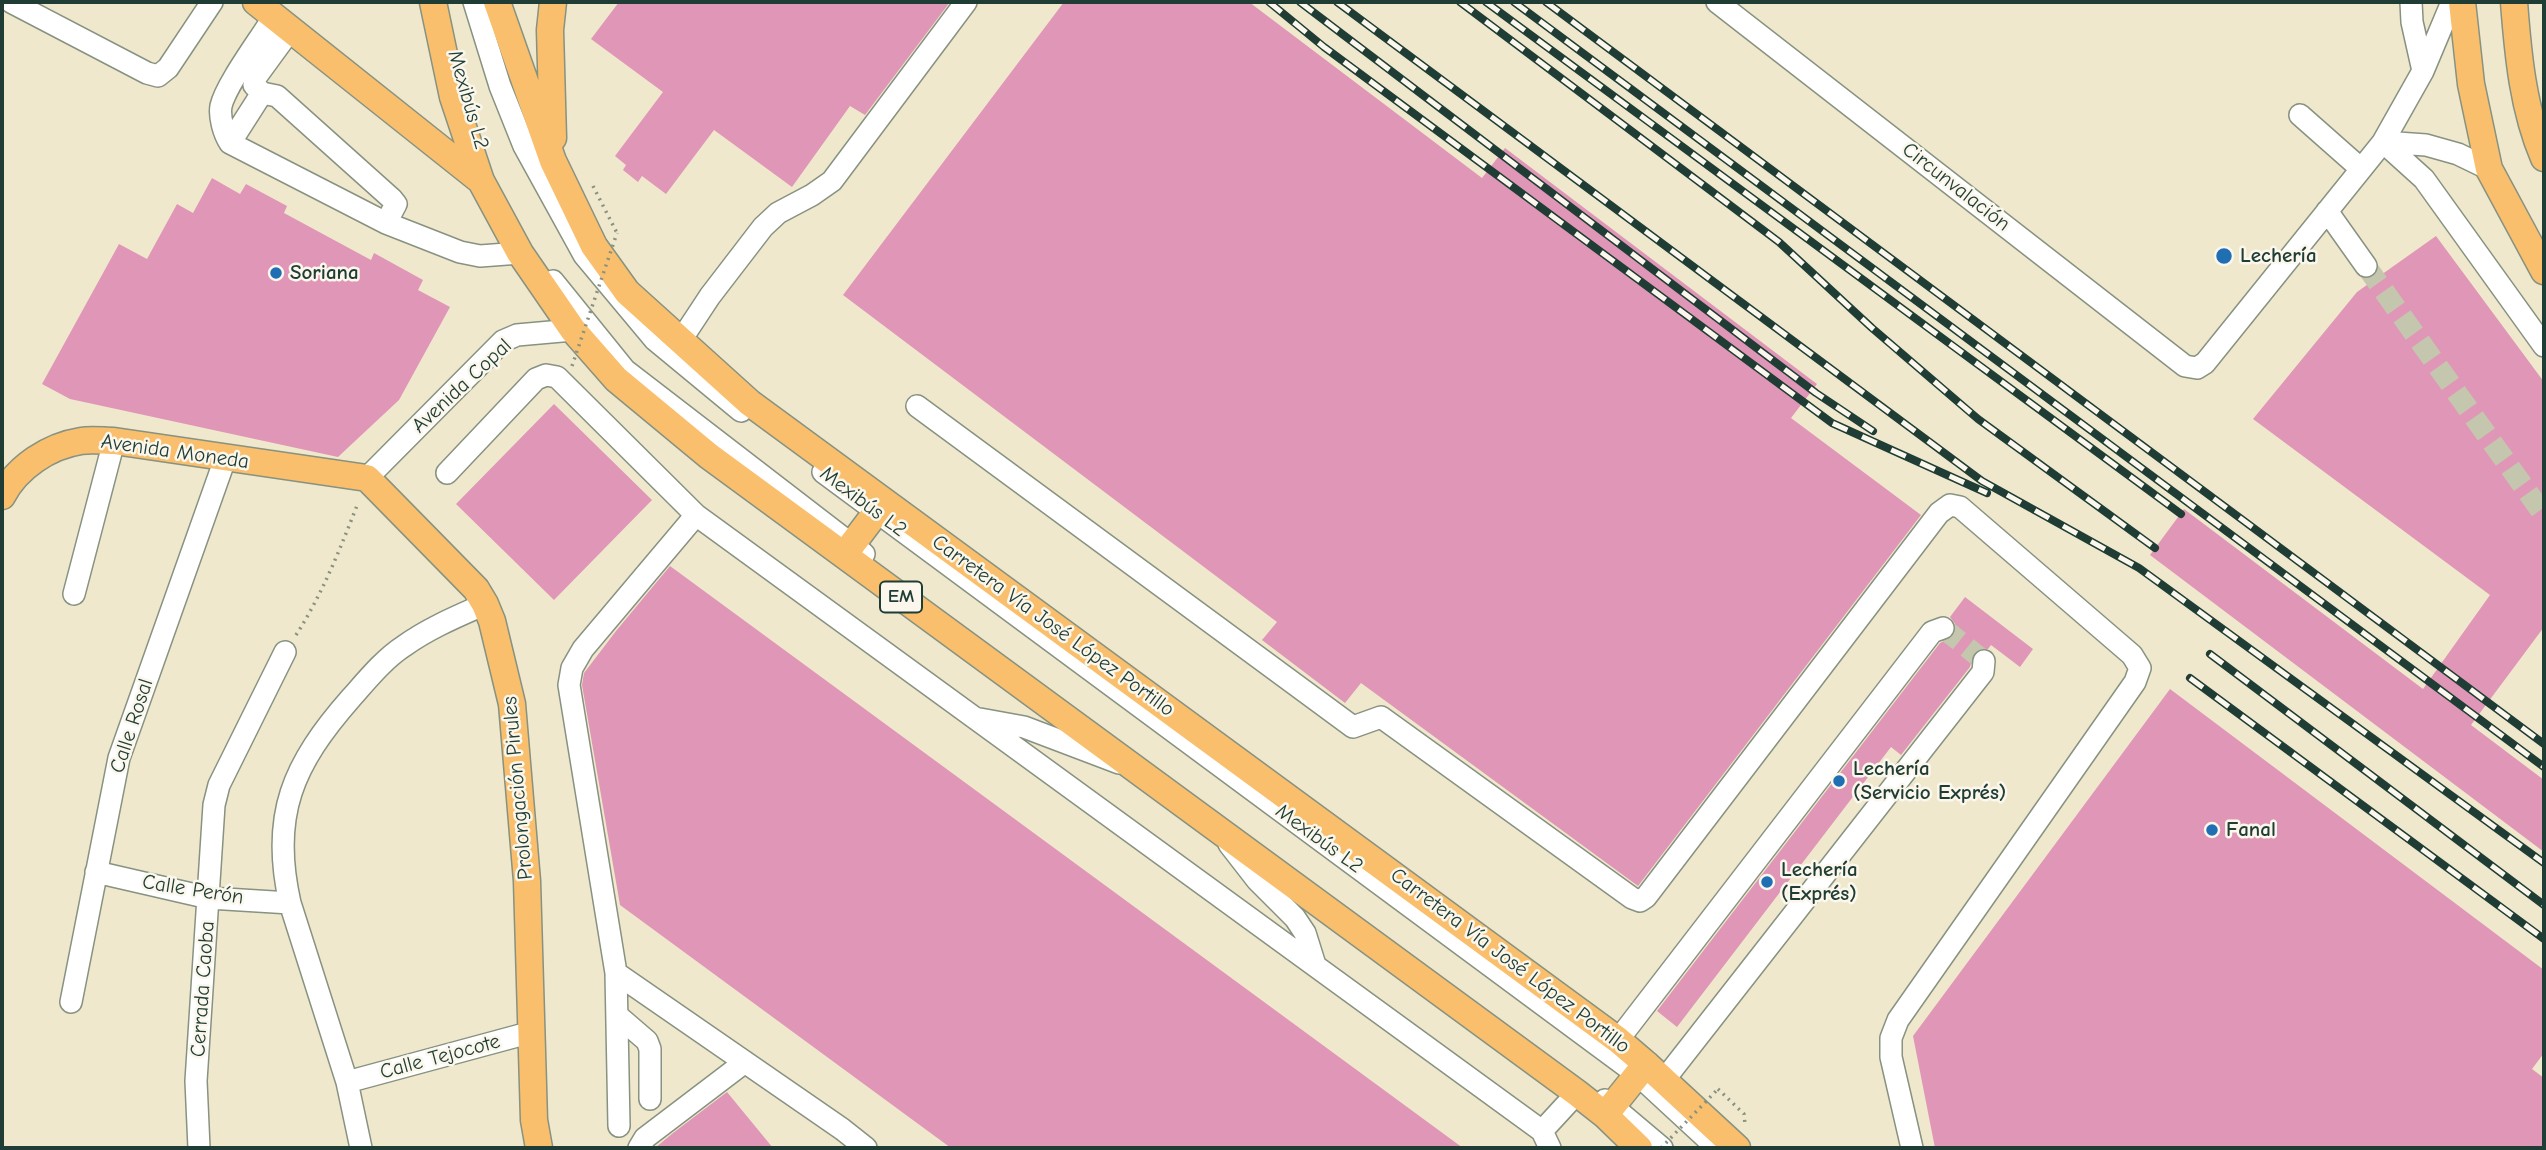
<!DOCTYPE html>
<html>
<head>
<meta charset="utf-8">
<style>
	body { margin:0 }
	#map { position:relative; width:2546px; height:1150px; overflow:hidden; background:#efe8cd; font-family:"Comic Neue",sans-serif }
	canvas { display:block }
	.frame { position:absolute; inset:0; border:4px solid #1f3d34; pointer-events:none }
</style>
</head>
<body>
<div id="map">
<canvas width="2546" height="1150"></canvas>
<div class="frame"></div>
</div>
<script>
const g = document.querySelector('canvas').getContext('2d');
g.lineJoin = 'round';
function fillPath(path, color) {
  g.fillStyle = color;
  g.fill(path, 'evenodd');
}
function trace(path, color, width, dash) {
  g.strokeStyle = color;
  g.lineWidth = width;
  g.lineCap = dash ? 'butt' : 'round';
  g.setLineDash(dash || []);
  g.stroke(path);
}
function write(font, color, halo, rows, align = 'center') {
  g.font = font + ' "Comic Neue",sans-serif';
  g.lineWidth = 5;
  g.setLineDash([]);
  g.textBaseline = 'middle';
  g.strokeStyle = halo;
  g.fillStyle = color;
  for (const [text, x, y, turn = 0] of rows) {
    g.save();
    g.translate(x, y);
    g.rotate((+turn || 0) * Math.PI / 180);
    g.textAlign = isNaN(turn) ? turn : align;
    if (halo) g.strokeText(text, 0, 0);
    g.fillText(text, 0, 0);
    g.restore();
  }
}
fillPath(new Path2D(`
	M619,2h331l-85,113 -15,-9 -58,81 -78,-57 -48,64 -24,-18 -4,6 -15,-12 3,-5 -11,-9 48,-64 -72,-53z
	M1064,2h185l233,176 23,-30 312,236 -26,34 130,97 -283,371 -277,-203 -16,20 -83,-63 15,-18 -434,-327z
	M212,178l28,16 6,-10 41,22 -3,7 87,47 3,-7 49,27 -5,10 32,17 -51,93 -61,57 -268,-58 -28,-15 77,-140 28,15 30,-55 16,9z
	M2436,236l108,146v245l-73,98 73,55v72l-394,-297 34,-46 239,180 67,-94 -237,-176 104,-127z
	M554,404l98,96 -98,100 -98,-96z
	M670,566l793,582h-512l-331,-243 -38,-220 2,-12 32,-42z
	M1965,597l68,52 -13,18 -29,-22 -3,4h-9l-5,4 -4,14 -69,88 -10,-8 -214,280 -20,-16 283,-368 13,-7 2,-12 -5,-7z
	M2170,689l374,281v83l-12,16 12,9v70h-609l-22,-112z
	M727,1092l46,56h-118l18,-15z`), '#e096b7');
trace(new Path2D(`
	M2366,266l178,249
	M1943,628l41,33`), '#c5c6ae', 21, [21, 10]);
const minor = new Path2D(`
	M11,2l136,71 11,3 10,-8 44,-66
	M474,2l26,84 24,60 60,109 71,85 86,71
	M1717,2l468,364 12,2 8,-5 178,-221 40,-71 29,-69
	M2411,2l1,20 11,49
	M274,16c-13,22 -48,68 -53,90 -2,11 3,28 9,37l156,80 74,29 20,4 40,-3
	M291,29l-35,48 -2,8 8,8 15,3 115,103 4,5 -10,19
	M2300,115l60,53
	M2383,142l41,37 120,167
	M2383,142l43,3 32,9 31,15
	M230,143l32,-50
	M2327,211l39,55
	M553,281l72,89 239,184
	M681,340l29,-44 53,-69 15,-14 34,-18 20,-14 134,-179
	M917,406l436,321 28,-10 251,181 8,3 6,-4 293,-384 11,-8 10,2 172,148 8,13 -5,14 -237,338 -7,18v19l21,91
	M823,472l815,603 79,73
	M447,473l89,-94 10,-4 11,2 139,138 846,616 8,17
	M367,478l136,-137 14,-6 56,-5
	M696,515l-113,134 -11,19 -3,17 47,288 226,156 24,19
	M74,594l40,-153
	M980,719l44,8 95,36
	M1229,844l28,36 38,38 10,15 10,32
	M96,872l113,26 81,5
	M616,973l3,153
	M71,1002l48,-244 106,-299
	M618,1016l29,25 3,8v50
	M1618,1040l314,-408 11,-4
	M1664,1080l319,-408 1,-11
	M347,1082l185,-50
	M1605,1100l57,48
	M1542,1131l35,-38
	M199,1148l-3,-67 18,-276 5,-20 66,-133
	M361,1148l-14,-66 -57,-179c-20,-88 3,-139 61,-205 16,-18 33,-39 53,-52 25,-18 54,-30 81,-42
	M639,1148l6,-10 100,-76`);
const major = new Path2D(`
	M256,2l225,179
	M433,2l20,95 28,84 39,72 53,77 43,49 93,77 868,637 28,22 34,33
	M497,2l56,159 41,85 33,46 123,111 868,637 28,24 91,84
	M2462,2l9,82 18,85 55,102
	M2514,2c4,53 9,107 30,156
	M553,138l-3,-108 3,-28
	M2,496c15,-29 47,-50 79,-55 11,-2 23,0 33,0l253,37 109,111 9,15 7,17 20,83 15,177 7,239 5,28
	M844,555l40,-53
	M1605,1115l41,-51`);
trace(minor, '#879280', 24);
trace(major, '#879280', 29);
trace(new Path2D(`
	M593,186l24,47
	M296,635c27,-42 44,-86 62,-132
	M1718,1089l26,25 1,10`), '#879280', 3.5, [2, 5]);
trace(minor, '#fff', 21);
trace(major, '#f9bf6d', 26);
const rail = new Path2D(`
	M1269,2l55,45 508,376 155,70
	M1300,2l516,391 57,38
	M1337,2l645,479 157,87 405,295
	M1460,2l319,240 93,86 106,91 177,129
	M1486,2l695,512
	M1514,2l1030,765
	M1546,2l998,742
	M2210,654l334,251
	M2190,678l354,261`);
trace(rail, '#1f3d34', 8);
trace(rail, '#fbf7ec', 5, [16]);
trace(new Path2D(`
	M572,366l45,-133
	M1661,1148l57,-59`), '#879280', 3.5, [2, 5]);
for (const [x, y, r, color] of [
	[2224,256,9,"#1f6fb2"],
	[276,273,7,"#1f6fb2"],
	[1839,781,7,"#1f6fb2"],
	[2212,830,7,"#1f6fb2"],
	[1767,882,7,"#1f6fb2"]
]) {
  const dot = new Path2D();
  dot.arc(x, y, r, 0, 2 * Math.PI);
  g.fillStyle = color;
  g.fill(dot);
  trace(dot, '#fbf7ec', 2.5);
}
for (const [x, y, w] of [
	[901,597,42]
]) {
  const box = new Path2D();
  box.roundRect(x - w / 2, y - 15.5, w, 31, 5);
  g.fillStyle = '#fbf7ec';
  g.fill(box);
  trace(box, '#1f3d34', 2);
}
write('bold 19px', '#1f3d34', null, [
	["EM",901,597]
]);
write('21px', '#1f3d34', '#fbf7ec', [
	["Mexibús L2",468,100,74],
	["Circunvalación",1956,187,38],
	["Avenida Copal",462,386,-43],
	["Avenida Moneda",175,452,8],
	["Mexibús L2",863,502,37],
	["Carretera Vía José López Portillo",1053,626,36],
	["Calle Rosal",132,726,-72],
	["Prolongación Pirules",518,788,-95],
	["Mexibús L2",1319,839,36],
	["Calle Perón",193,890,9],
	["Carretera Vía José López Portillo",1510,961,37],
	["Cerrada Caoba",203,989,-86],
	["Calle Tejocote",440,1057,-15]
]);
write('bold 21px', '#1f3d34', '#fbf7ec', [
	["Lechería",2240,256],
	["Soriana",290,273],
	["Lechería",1853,769],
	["(Servicio Exprés)",1853,793],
	["Fanal",2226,830],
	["Lechería",1781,870],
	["(Exprés)",1781,894]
], 'left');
</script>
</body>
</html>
